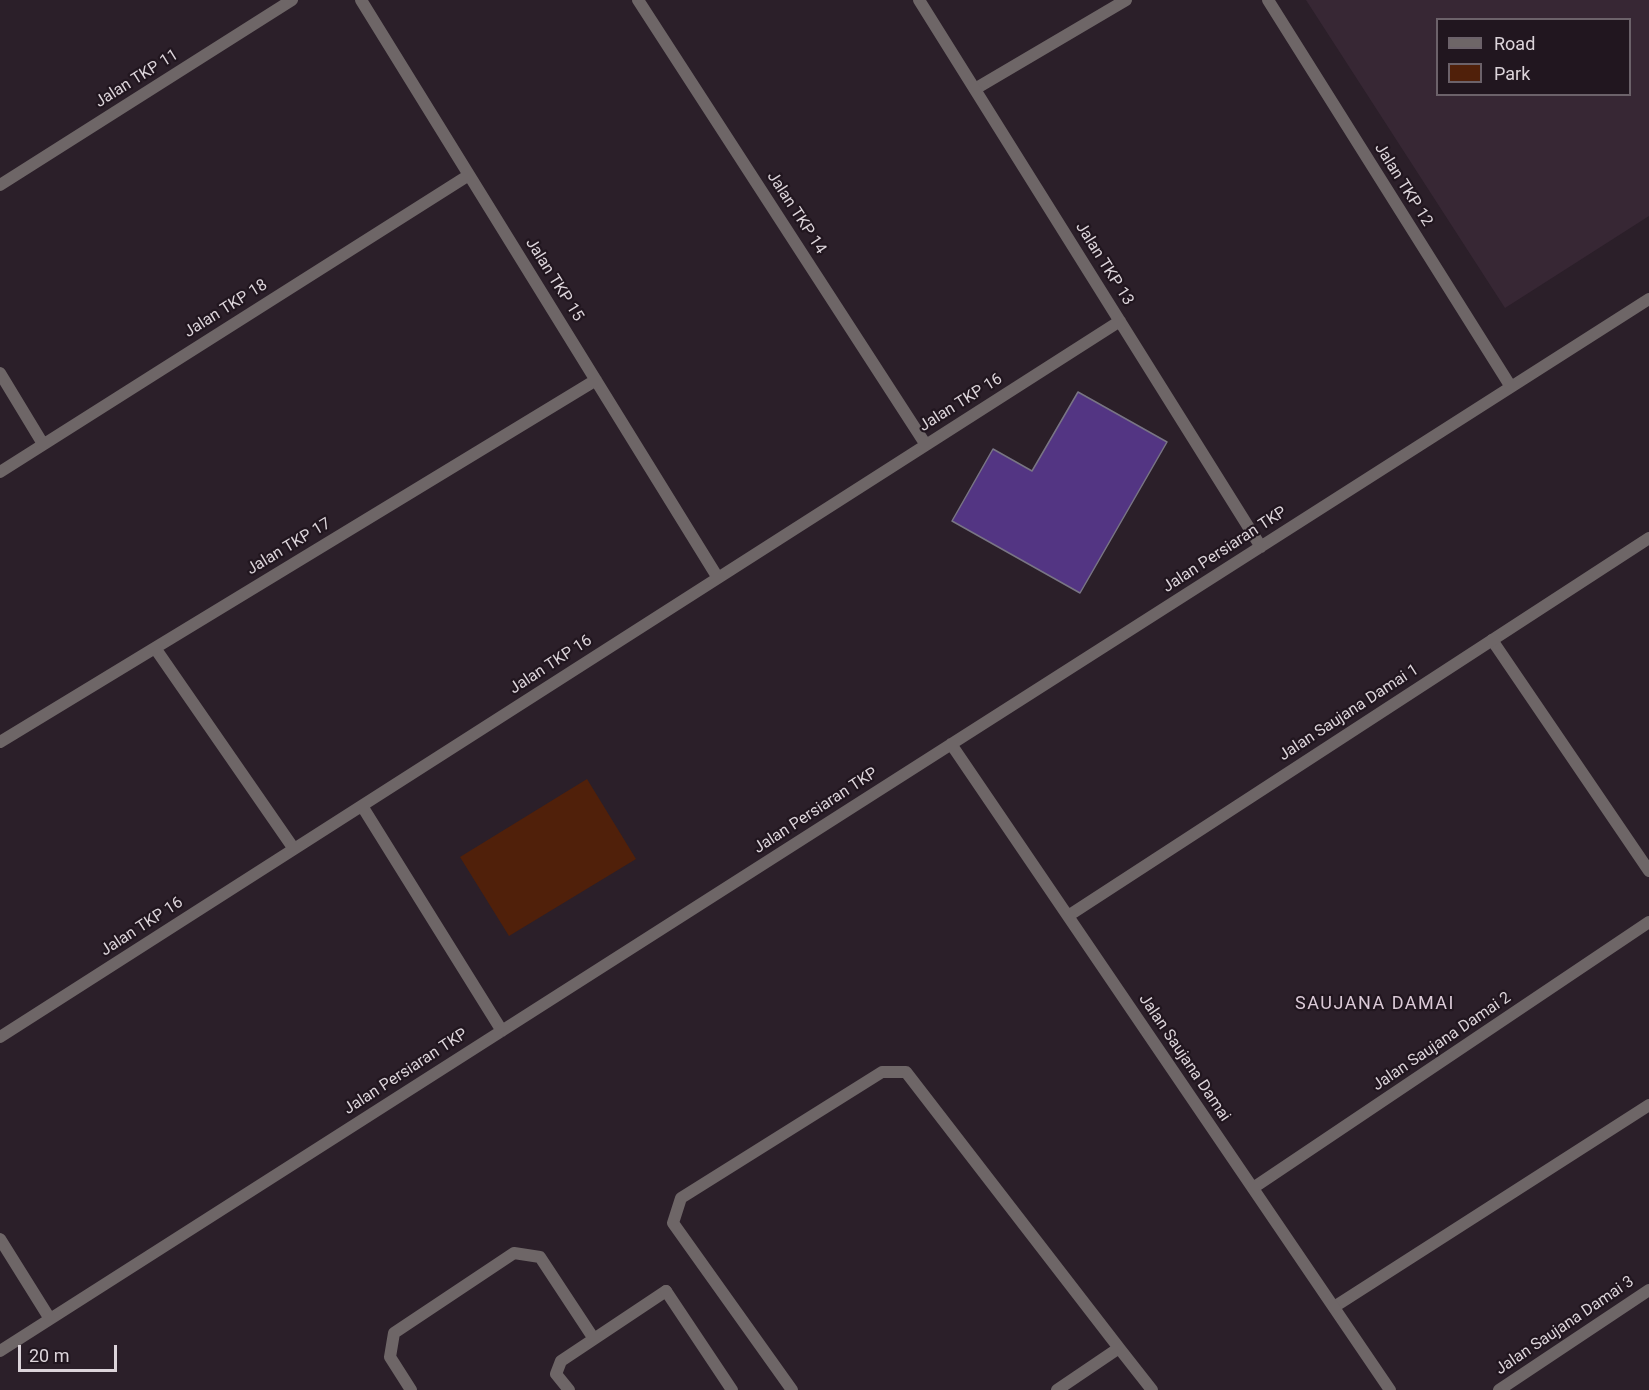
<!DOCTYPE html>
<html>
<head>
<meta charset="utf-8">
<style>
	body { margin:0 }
	#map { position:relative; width:1649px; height:1390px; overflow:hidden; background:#2b1f29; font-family:Roboto,sans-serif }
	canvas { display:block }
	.legend { position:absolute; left:1436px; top:18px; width:195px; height:78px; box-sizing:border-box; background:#21161f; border:2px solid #6c626a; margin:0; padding:8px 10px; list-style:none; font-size:18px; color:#dcd4da }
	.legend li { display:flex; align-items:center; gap:12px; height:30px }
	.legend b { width:30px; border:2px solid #6c626a }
	.scale { position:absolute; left:18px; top:1345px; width:99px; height:27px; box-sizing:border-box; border:3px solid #dcd4da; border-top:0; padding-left:8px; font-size:18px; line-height:21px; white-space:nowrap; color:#dcd4da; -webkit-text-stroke:4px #21161f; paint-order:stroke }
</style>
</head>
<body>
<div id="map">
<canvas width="1649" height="1390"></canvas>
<ul class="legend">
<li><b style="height:8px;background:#6e6667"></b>Road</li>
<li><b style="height:16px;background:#50200a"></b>Park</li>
</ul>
<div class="scale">20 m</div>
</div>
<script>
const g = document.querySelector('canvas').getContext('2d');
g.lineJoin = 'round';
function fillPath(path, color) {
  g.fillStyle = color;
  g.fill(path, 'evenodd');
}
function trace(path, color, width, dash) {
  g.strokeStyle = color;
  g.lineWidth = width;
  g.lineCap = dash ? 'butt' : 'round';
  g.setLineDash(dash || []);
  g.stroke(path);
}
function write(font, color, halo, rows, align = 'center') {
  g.font = font + ' Roboto,sans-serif';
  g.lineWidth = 4.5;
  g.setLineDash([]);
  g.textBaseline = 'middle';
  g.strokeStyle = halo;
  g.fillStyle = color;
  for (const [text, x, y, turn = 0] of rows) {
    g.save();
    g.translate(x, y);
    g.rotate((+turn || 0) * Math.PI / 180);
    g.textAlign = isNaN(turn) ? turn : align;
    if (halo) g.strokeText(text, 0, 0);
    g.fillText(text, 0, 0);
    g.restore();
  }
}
fillPath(new Path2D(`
	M1306,0h343v216l-144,92zM1438,20h192v74h-192z`), '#372734');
fillPath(new Path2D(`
	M587,779l49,80 -127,77 -49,-79z`), '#50200a');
const building = new Path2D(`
	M1078,392l89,50 -87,151 -128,-72 41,-72 39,22z`);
fillPath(building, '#533583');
trace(building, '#797585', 1.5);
trace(new Path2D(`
	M975,89l151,-89
	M1492,640l157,231
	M1334,1307l315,-202
	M411,1390l-21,-33 4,-24 120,-80 26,4 54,82 72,-48
	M569,1390l-13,-16 5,-13 33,-22
	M792,1390l-119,-167 8,-25 201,-126h24l213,276
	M1057,1390l62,-42 33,42`), '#6e6667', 12);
trace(new Path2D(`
	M361,0l357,578
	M638,0l288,445
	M919,0l342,547
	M1268,0l243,387
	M0,185l292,-185
	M0,373l43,71
	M0,472l469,-297
	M155,648l139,201
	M0,742l596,-362
	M951,744l439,646
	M362,806l140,225
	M1068,916l581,-378
	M0,1037l1120,-716
	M1253,1188l396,-266
	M0,1239l50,80
	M666,1291l66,99
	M0,1351l1649,-1052
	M1499,1390l150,-100`), '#6e6667', 12);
write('16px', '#dcd4da', '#21161f', [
	["Jalan TKP 11",137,79,-32],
	["Jalan TKP 12",1403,185,58],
	["Jalan TKP 14",796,213,57],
	["Jalan TKP 13",1104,264,58],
	["Jalan TKP 15",554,280,58],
	["Jalan TKP 18",226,309,-32],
	["Jalan TKP 16",961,403,-32],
	["Jalan TKP 17",289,547,-31],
	["Jalan Persiaran TKP",1225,550,-33],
	["Jalan TKP 16",551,665,-33],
	["Jalan Saujana Damai 1",1349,713,-33],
	["Jalan Persiaran TKP",816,811,-33],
	["Jalan TKP 16",142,927,-33],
	["Jalan Saujana Damai 2",1442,1042,-34],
	["Jalan Saujana Damai",1184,1058,56],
	["Jalan Persiaran TKP",406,1072,-33],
	["Jalan Saujana Damai 3",1565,1326,-34]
]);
g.letterSpacing = '1.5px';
write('18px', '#dbcad7', '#21161f', [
	["SAUJANA DAMAI",1375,1004]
]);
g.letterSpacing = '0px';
</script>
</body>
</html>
